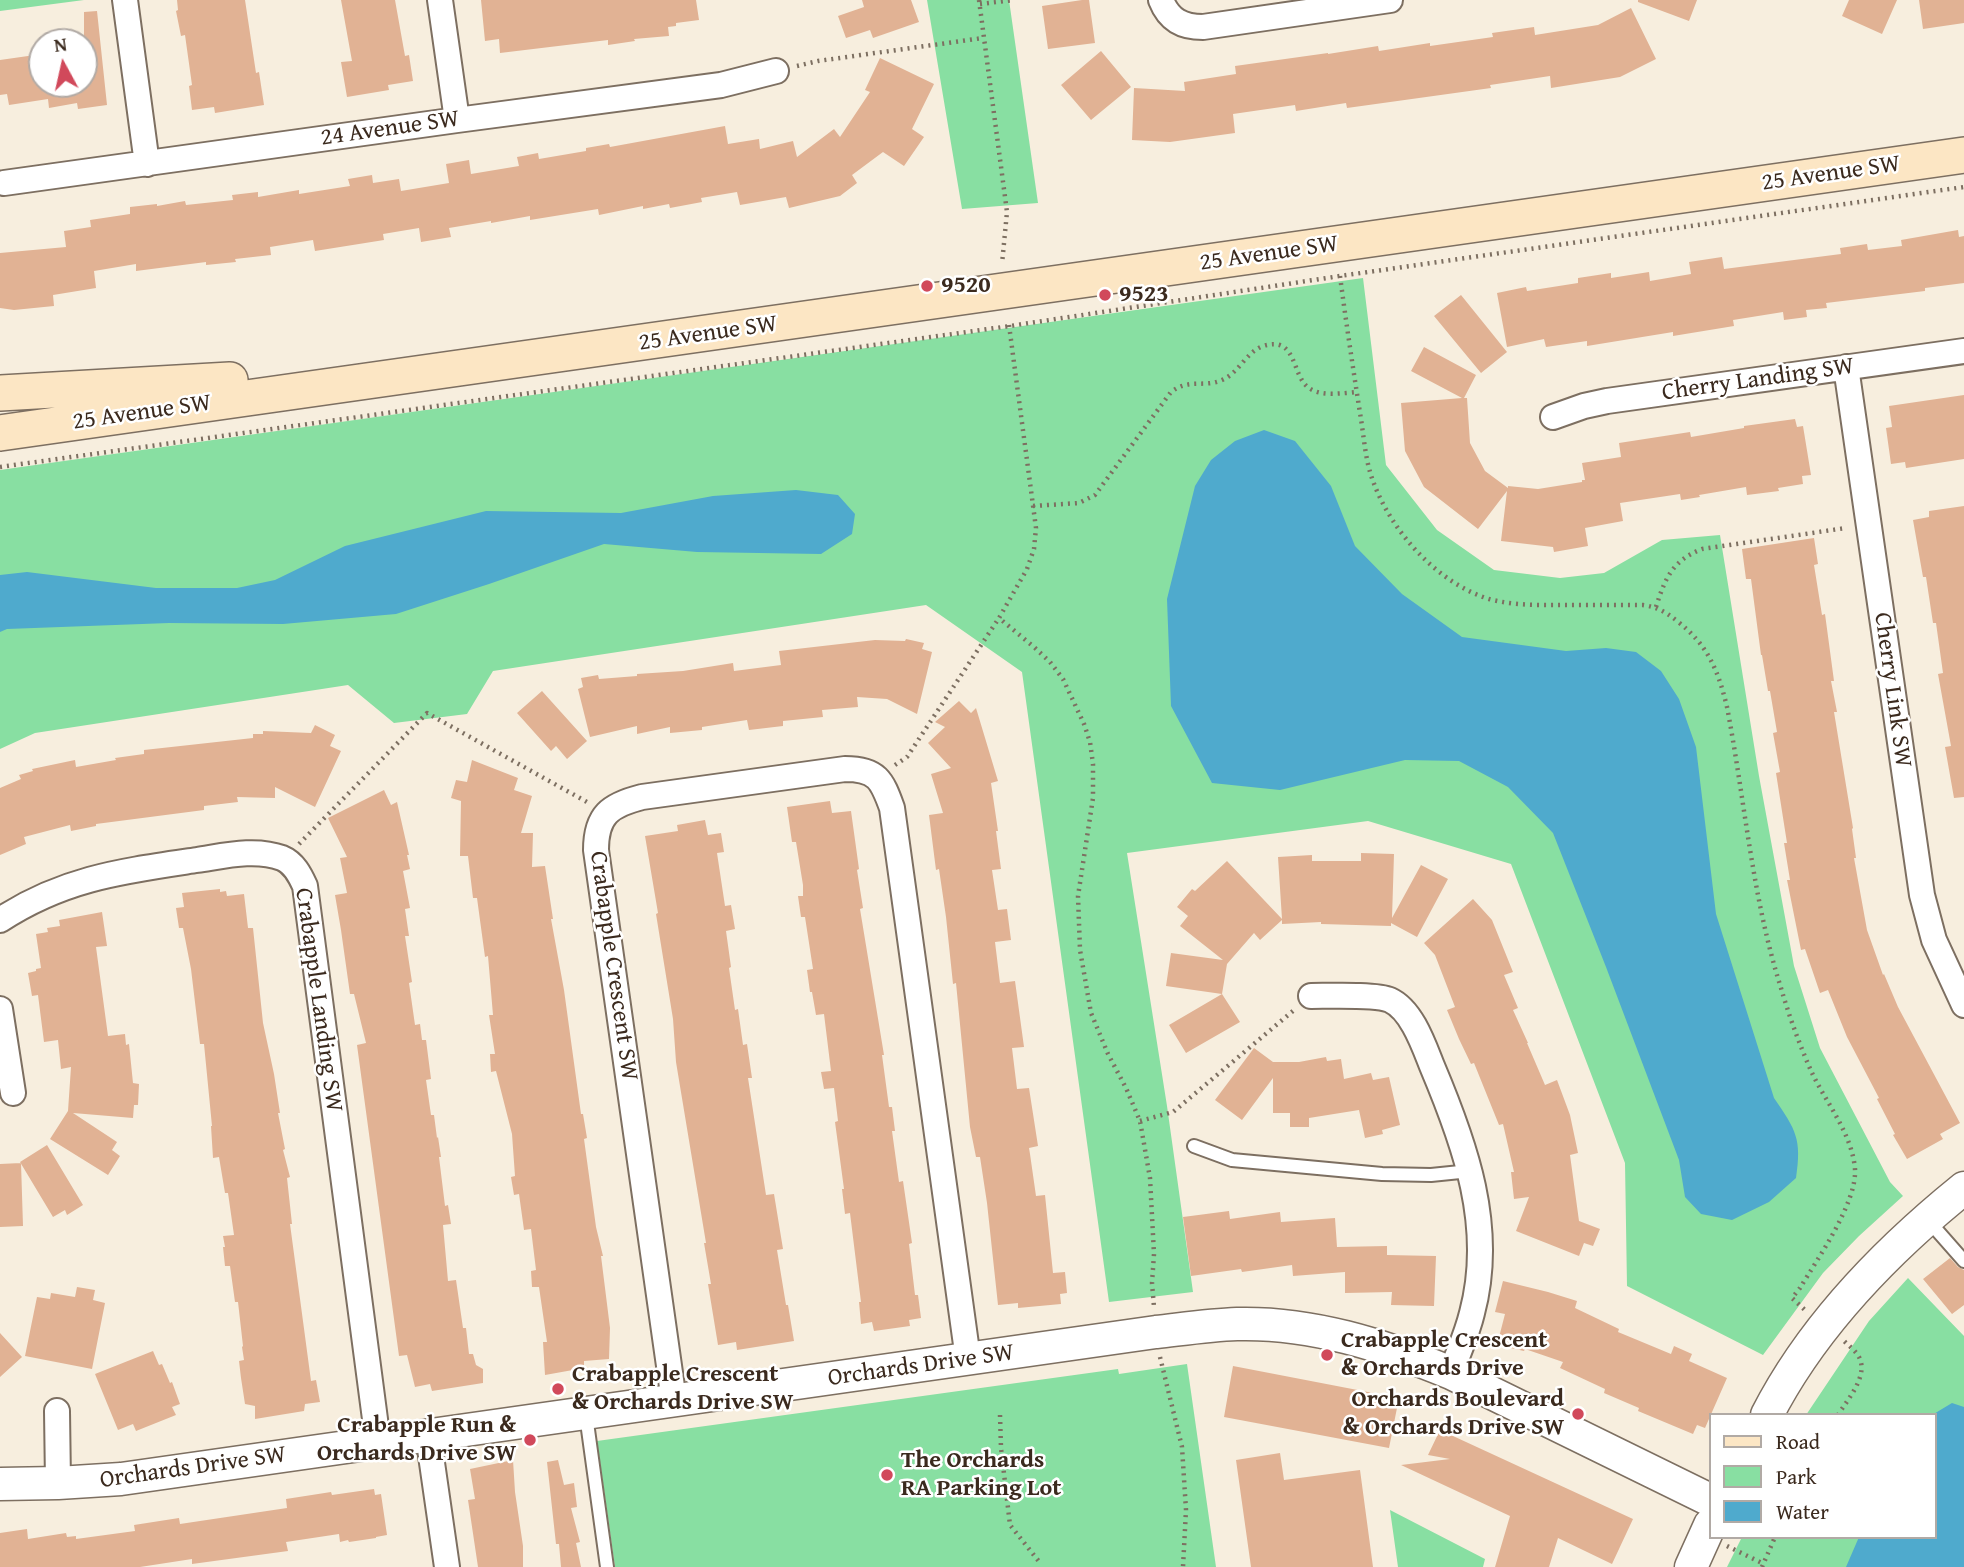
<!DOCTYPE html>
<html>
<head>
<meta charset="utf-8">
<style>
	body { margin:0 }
	#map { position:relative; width:1964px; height:1567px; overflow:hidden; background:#f7eede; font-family:"Gentium Book Plus",serif }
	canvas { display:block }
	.legend { position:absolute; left:1709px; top:1413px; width:228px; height:126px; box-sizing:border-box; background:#fff; border:2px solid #b1aaa5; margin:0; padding:9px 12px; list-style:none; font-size:21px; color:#3b2a1e }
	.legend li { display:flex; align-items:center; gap:14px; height:35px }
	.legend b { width:35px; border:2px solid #b1aaa5 }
	.north { position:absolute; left:28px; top:28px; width:70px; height:70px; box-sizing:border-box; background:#fff; border:2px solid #b1aaa5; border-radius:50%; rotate:352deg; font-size:19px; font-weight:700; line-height:28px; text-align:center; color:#3b2a1e }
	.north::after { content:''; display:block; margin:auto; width:24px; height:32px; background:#d1495b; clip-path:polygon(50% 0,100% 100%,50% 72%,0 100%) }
</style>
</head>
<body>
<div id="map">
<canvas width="1964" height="1567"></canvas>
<ul class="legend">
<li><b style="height:9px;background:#fce6c4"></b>Road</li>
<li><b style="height:19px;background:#88dfa2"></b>Park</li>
<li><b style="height:19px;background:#4faacd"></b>Water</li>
</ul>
<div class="north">N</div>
</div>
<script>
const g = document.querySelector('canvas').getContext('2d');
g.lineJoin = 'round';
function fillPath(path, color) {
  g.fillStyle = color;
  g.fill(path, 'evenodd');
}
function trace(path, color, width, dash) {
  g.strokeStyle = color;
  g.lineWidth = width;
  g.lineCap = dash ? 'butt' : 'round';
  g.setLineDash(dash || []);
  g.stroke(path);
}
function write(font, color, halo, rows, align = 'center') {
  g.font = font + ' "Gentium Book Plus",serif';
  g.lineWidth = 5;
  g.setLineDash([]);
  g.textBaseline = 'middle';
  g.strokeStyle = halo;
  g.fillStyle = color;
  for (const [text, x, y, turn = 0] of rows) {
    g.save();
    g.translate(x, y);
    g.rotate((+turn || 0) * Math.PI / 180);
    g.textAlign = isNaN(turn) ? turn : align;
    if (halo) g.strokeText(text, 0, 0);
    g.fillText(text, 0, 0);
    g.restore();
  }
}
fillPath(new Path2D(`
	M0,0h84l-84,11z
	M927,0h82l29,203 -76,6z
	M1363,278l23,187 51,65 57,40 66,8 44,-5 58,-33 58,-5 39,241 35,190 26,82 70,134 13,14 -44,40 -36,37 -60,82 -136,-69 -2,-123 -114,-299 -143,-43 -241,32 40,253 26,186 -84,10 -87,-630 -96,-67 -433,66 -26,43 -73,9 -46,-38 -313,48 -35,16v-279z
	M1908,1278l56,58v231h-237l15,-30h192v-122h-128l63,-94z
	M1187,1364l29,203h-601l-18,-126 521,-72 1,5z
	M1390,1510l95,49 -2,8h-85z`), '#88dfa2');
fillPath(new Path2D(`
	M1264,430l31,11 36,45 24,60 47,48 60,43 104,14 40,-3 30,4 25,19 18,28 17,48 20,167 58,184c22,32 28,41 22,80l-27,24 -37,18 -31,-6 -16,-17 -6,-37 -73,-193 -53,-134 -45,-46 -49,-26 -54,-1 -125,30 -68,-7 -41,-77 -4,-107 28,-113 16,-26 24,-19z
	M796,490l42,5 17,19 -3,20 -31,20 -124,-2 -93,-8 -115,40 -93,30 -113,10 -114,-1 -162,6 -7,3v-57l27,-3 129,16h81l38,-8 70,-34 141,-35 135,2 92,-17z
	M1952,1403l12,4v160h-118l13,-30h75v-122h-2z`), '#4faacd');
fillPath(new Path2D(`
	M177,0h68l11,73 3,-1 5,33 -49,8 -1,-6 -22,3 -3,-24 3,-1 -7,-50 -4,1 -5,-25 2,-1z
	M341,0h54l10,56 4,-1 4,26 -25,4 1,5 -42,7 -6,-35 11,-1z
	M481,0h215l3,20 -23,3v3l-8,1 1,9 -35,3 1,2 -27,4v-5l-108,13 -1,-14 -14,2z
	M862,0h49l8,22 -46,16 -3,-8 -24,8 -8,-22 26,-9z
	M1082,0h7l6,43 -47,6 -6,-43z
	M1638,0h59l-8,21 -51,-19z
	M1849,0h48l-15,34 -40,-18z
	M1919,0h45v23l-41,6z
	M1631,8l25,51 -36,18 -69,11 -1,-12 -60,9 1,3 -144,20 -1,-5 -50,8 -1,-6 -62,9 2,19 -65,9 -38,-2 2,-52 51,3 -1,-9 52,-8 -1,-8 93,-13v1l50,-8 1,5 51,-8v3l63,-9 -1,-4 42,-6 1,8 63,-10z
	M97,11l10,94 -29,4 -1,-6 -28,5 -1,-9 -39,6 -2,-11 -7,1v-35l42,-6v30h42v-72z
	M1101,51l30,36 -40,33 -30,-35z
	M880,58l54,26 -22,45 12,8 -20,29 -21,-14 -31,23 5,8 -17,13 -51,12 -3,-11 -46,8 -3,-13 -36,6 1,4 -32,6 -1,-4 -26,5v-3l-44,9 -1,-6 -68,11v-4l-39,7v-2l-42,7 2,9 -30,5 -2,-14 -36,6 1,6 -69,11 -2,-11 -43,7 1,8 -36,4 1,3 -30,3v-3l-70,9v-7l-42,7 2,17 -43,7 1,11 -40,4 -14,-2v-55l66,-6 -2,-16 27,-4 -1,-7 40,-6v-7l27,-3v2l28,-5 1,4 47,-5 -1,-5 26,-3v5l41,-7v4l51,-8 -2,-7 24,-4 1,8 26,-4 2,12 48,-8 -3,-19 23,-4 2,14 48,-8 -2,-9 21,-4 1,6 47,-8v-3l23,-4 1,3 115,-21 3,18 31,-5 1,10 33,-8 4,16 37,-28 6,8 30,-45 -5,-2z
	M1958,230l1,7 5,-1v47l-39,5v3l-99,12 1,5 -21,2 1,7 -23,3 -1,-8 -50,8 1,6 -61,10v-4l-86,14v-5l-41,6 -2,-8 -37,8 -10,-54 29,-6 1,4 51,-8v-5l33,-5v5l38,-6 1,9 41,-7 -2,-12 33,-5 2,12 117,-15 -1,-6 27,-4 1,6 34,-4 -1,-6z
	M1461,295l46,57 -26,21 -47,-57z
	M1424,347l52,28 -12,23h3l3,45 15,28 23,17v-2l30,3 44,-7v-2h3l-3,-17 39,-6 -2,-14 71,-11 1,5 53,-9v-2l51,-7 2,8 6,-1 8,49 -9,1 1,8 -25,4 1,3 -32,4 -1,-8 -47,8 1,2 -19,3 -1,-6 -60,9 3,18 -38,7 3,18 -34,6 -1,-5 -52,-6 6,-50 -29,38 -54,-42 -19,-36 -4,-48 61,-5 -51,-27z
	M1964,395v64l-58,9 -1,-6 -14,2 -5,-36 6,-1 -3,-21z
	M1964,506v291l-10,1 -9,-51 6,-1 -13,-72 5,-1 -7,-50h-3l-7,-46h-3l-10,-57 16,-3v-6z
	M1814,538l4,26 -4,1 8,50 3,-1 9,67h-3l6,31h-3l19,116 -1,1 4,29h-2l13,72 16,45 1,-1 14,33 62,116 -20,11 3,5 -36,20 -14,-24 2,-1 -18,-35 2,-1 -32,-61 -19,-47 -8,3 -15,-44 -4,1 -14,-70h3l-6,-37h3l-11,-70 4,-1 -7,-39 4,-1 -7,-41h-2l-6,-36h-1l-10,-76h-5l-4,-30z
	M906,639l18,4 -2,6 10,3 -15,62 -30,-15 -30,-2 1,10 -36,3 1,7 -40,4v5l-34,4 -2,-10 -45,7v3l-32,3v-6l-33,7v-8l-47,11 -12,-48 5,-2 -2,-9 17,-3 1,4 38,-3v-2l46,-3 50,-8 1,8 47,-6 -2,-14 96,-11 30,1z
	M542,691l45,50 -20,18 -11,-13 -5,5 -34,-38z
	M959,701l12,12 5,-5 22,73 -7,2 7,48h-2l5,38 -9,1 6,40 9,-1 4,31 -16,2 5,41 15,-2 9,66 -12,1 5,41 12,-1 9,58 -9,2 1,6 6,42 9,-1 8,78 12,-1 2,21 -7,1 1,10 -43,4v-5l-20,2 -11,-102 -7,-46h-4l-6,-30 -14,-144 -3,1 -7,-67 -7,-48 -3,1 -7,-55 14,-2 -12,-39 20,-6 -23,-25 17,-16 -10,-5z
	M315,725l20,10 -5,11 11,5 -26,56 -40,-20v11l-38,-1 1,5 -34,4v4l-108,14v2l-25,5 -1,-6 -46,12 2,7 -26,11v-67l21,-9 -2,-4 14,-4 -1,-2 43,-9 1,7 40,-7 -1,-2 29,-4v-4l109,-12v-4h10v-3l48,2z
	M472,760l46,18 -4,12 18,6 -11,37h12l-1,34 13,-1 8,53h-2l13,71 17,124h2l4,24 -3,1 12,88 7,29h-2l9,72 -1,31 -25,2v7l-39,7 -2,-33h4l-8,-55h-7l-1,-16 5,-1 -5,-41 -7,1 -5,-36 -5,1 -3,-18 4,-1 -3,-42 -16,-63 -5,1 -1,-18h5l-6,-39h4l-5,-59 -3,1 -8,-59h-4l-5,-42h-8l1,-55 -10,-3 5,-18 11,2z
	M384,790l7,15 6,-3 12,53h-2l3,14 -7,2 7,37 -5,1 4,27h-4l7,46 -3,1 6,42 5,-1 2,16h4l5,39 -5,1 5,35h3l3,23 1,-1 3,20h-2l6,49 3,-1 3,19 -8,1 5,56 8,-1 7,48h3l3,26h4l3,11 7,4v14l-51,8 -2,-7 -15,3 -8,-32 -8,1 -42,-311 9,-2 -12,-49h-4l-9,-64 -6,-35 12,-2 -7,-35 7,-1 -19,-39z
	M830,801l2,12 19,-2 8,58 -2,1 6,38 -3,1 24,146h-2l7,52h3l3,24h-3l7,51 4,-1 9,62 -3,1 6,51h3l3,23 -12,2 1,6 -36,5 -2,-9 -11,2 -2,-22h2l-11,-89 -5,1 -3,-25h2l-9,-67 3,-1 -4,-33 -10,1 -3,-17 10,-1 -7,-57 -8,1 -4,-23h-2l-3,-22 6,-1 -8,-52h-4l-3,-21h5v-11l-7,-43h-4l-5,-35z
	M705,820l3,15 13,-2 3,19 -7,1 8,53 6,-1 4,24 -9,2 5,36 -2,1 6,42 3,-1 5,36 4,-1 5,34h-4l18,117 8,-1 9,55 -6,1 9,55h2l6,36 -57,9 -1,-8 -18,3 -10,-61h3l-7,-41h2l-30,-181 -3,-43 -17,-105 2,-1 -13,-77 33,-5 -1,-6z
	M1361,853l33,1 -2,64 29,-53 27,14 -31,58 -26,-14v3l-70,-2v-2l-39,2v-4l-22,20 -6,-7 -27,31 -5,30 18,28 -54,31 -17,-28 53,-31 -56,-8 5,-33 52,7 -43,-34 8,-10 -11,-9 15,-18 3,2 32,-30 55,58 -4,-62 34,-2v6h49z
	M220,889v3l6,-1 1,5 17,-2 4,34h5l10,95 11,51 6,39h-2l7,36 -2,1 7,27 -3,1 5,46h-2l21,157 5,-1 4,22 -15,2 -1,7 -49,8v-13l-10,-2 -4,-26 -2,-17 5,-1 -2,-13 1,-1 -5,-44h-3l-5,-36h-5l-2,-19h2l-2,-11 11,-1 -6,-42h-3l-6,-36 -6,1 -2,-32h1l-8,-82h-4l-9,-75 -8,-41h-4l-3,-20 8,-1 -2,-14z
	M1473,899l19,21 21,52 -9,3 14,33 -5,2 15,33h-1l18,42 12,-5 13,35 8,38 -8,2 9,66 21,8 -7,17 -9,-3 -5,13 -63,-25 13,-34 -15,2 -3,-27h3l-11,-48 -4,1 -25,-62 -3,1 -12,-25 -12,-29 8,-3 -20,-52 -11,-12z
	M102,912l5,34 -11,1 12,89 17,-2 1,11 3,-1 4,39 6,1 -1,21h-4l-1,13 -60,-5 44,29 -5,8 8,6 -12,19 -58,-36 18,-28 3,-44 -10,2 -3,-29 -14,2 -6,-47 -6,1 -4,-23 8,-2v-2l5,-1 -5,-34 12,-2 -1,-4 13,-2 -1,-6z
	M1254,1048l19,14h26l27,-5 1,4 14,-2 3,20 27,-6 2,7 16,-3 11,48 -18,5 1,4 -18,4 -6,-28 -50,8v9h-19v-14h-17v-35l-31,42 -27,-20z
	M47,1145l36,60 -16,10 -2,-5 -12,7 -33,-55z
	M21,1163l2,63 -23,1v-63z
	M1229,1211l1,8 50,-7 1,10 54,-4 2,29 50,-1v9l49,1 -2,50 -43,-1 1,-13 -47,1v-21l-52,4 -1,-11 -50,7 -1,-3 -50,7 -8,-59z
	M1950,1258l8,9 6,3v35l-12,9 -29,-35z
	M1503,1281l45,11 29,9 -2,7 44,21 -1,3 53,22 3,-8 18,8 -3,7 38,17 -22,50 -8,-3 -4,9 -55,-23 1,-3 -35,-15 1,-4 -45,-21 3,-6 -38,-13 -1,2 -27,-6 8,-31 -10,-2z
	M77,1287l18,3 -2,10 12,3 -13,66 -67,-13 12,-59 13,2 1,-6 24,4z
	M0,1333l22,24 -22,20z
	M153,1351l6,14 3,-1 8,19 2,-1 8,22 -8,3 4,8 -40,16 -3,-7 -15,6 -23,-56z
	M1233,1366l166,32 -10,50 -165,-31z
	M1440,1430l193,89 -21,45 -54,-26 -9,29h-54l15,-51 -109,-51 49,-6 -22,-4z
	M1280,1453l4,27 76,-10 13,97h-122l-15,-107z
	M513,1460l2,32 8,54v21h-45l-10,-67 7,-1 -5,-30z
	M558,1460l6,25 10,-2 3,24 -6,1 9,34 -4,1 5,24h-20l-2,-23h-3l-9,-82z
	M374,1489l1,6 6,-1 6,41 -11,2v1l-27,4 -1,-2 -8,2 -1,-8 -53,8 2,9 -96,13v-5l-52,8h-140v-34l27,-4 1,10 38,-6 1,4 9,-1v3l59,-8 -1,-6 45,-7 1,6 107,-16 -1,-9 45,-7 1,3z`), '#e1b294');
const service = new Path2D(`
	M1194,1146l38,14 150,14 49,1 39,-4
	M1927,1219l37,42
	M586,1415l21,152`);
const minor = new Path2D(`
	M125,0l22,164
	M440,0l17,120
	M1161,0c8,20 21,27 42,27l187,-27
	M4,183l453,-63 264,-35 55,-14
	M1846,367l76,528 12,45 30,65
	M1553,417l31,-11 23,-5 357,-50
	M0,920c64,-42 123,-49 197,-60 27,-4 58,-12 85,-2 12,5 18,17 23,28l73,556
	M1311,996c18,0 65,-2 79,4 22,10 34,46 42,66 33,78 63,161 40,247 -5,21 -14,40 -21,60
	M0,1009l13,84
	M674,1401l-78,-551c0,-35 14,-45 46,-53l203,-28c32,0 37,11 47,39l76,551
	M57,1411l1,72
	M428,1435l19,132`);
const tertiary = new Path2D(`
	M1767,1415c46,-90 119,-164 197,-227
	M0,1484l58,-1 63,-4 1035,-147c27,-3 54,-7 81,-8 74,-2 146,21 214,49l259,127
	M1691,1567l19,-42`);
const secondary = new Path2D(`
	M0,393l230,-13
	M0,433l1964,-278`);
trace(service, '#7d6f61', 16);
trace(minor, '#7d6f61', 28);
trace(tertiary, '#7d6f61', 35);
trace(secondary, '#7d6f61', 38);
trace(new Path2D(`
	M979,0l28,212 -5,52
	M980,4l34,-4
	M797,66l21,-5 165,-23
	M1340,276c6,46 13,92 20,137 4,23 5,47 13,68 18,50 64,102 116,118 26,7 53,6 79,6 25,0 50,0 75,0 14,2 23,7 34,16 31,24 41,49 50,86 18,94 25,190 54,281 8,28 19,58 31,85 15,31 40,61 43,96 2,34 -37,89 -55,119l-8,10 14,13
	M1009,325l27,203 -2,21 -7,20 -28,49 35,29 16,15 13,17 21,45 6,18 3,22v34l-15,98 2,54 11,63 17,41 18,34 14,33 10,57 4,76 -2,29 2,24
	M0,467l1010,-141 330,-50 624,-89
	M1033,506l46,-3 16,-8 76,-103c18,-14 33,-4 51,-12 17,-7 24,-28 41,-34 35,-11 28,30 46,42 12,9 34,5 48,4
	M1656,607c9,-29 17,-47 46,-58l144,-21
	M895,765l12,-8 92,-139
	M299,844l128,-131 160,89
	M1140,1121l33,-9 120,-101
	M1160,1357l22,90 4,63 -3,57
	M1000,1415l1,33 9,77 31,39
	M1838,1415c9,-15 31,-39 21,-58 -4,-7 -10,-11 -16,-17
	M1727,1546l37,18
	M1762,1567l13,-30`), '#7d6f61', 4.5, [2, 5]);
trace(service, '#fff', 12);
trace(minor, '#fff', 24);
trace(tertiary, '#fff', 32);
trace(secondary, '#fce6c4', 35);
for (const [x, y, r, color] of [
	[927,286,7,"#d1495b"],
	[1105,295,7,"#d1495b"],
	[1327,1355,7,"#d1495b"],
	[558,1389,7,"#d1495b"],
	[1578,1414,7,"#d1495b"],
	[530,1440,7,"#d1495b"],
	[887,1475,7,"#d1495b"]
]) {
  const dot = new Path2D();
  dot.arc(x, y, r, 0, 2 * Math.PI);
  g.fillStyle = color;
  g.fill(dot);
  trace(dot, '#fff', 2.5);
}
write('24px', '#3b2a1e', '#fff', [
	["24 Avenue SW",390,129,-8],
	["25 Avenue SW",1831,174,-8],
	["25 Avenue SW",1269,254,-8],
	["25 Avenue SW",708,334,-8],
	["Cherry Landing SW",1758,380,-8],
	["25 Avenue SW",142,413,-8],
	["Cherry Link SW",1892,690,82],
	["Crabapple Crescent SW",613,966,82],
	["Crabapple Landing SW",318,1000,82],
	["Orchards Drive SW",921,1366,-8],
	["Orchards Drive SW",193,1468,-8]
]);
write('bold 24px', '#3b2a1e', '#fff', [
	["9520",941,286],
	["9523",1119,295],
	["Crabapple Crescent",1341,1341],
	["& Orchards Drive",1341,1369],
	["Crabapple Crescent",572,1375],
	["& Orchards Drive SW",572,1403],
	["Orchards Boulevard",1564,1400,"right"],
	["& Orchards Drive SW",1564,1428,"right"],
	["Crabapple Run &",516,1426,"right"],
	["Orchards Drive SW",516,1454,"right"],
	["The Orchards",901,1461],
	["RA Parking Lot",901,1489]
], 'left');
</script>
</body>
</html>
